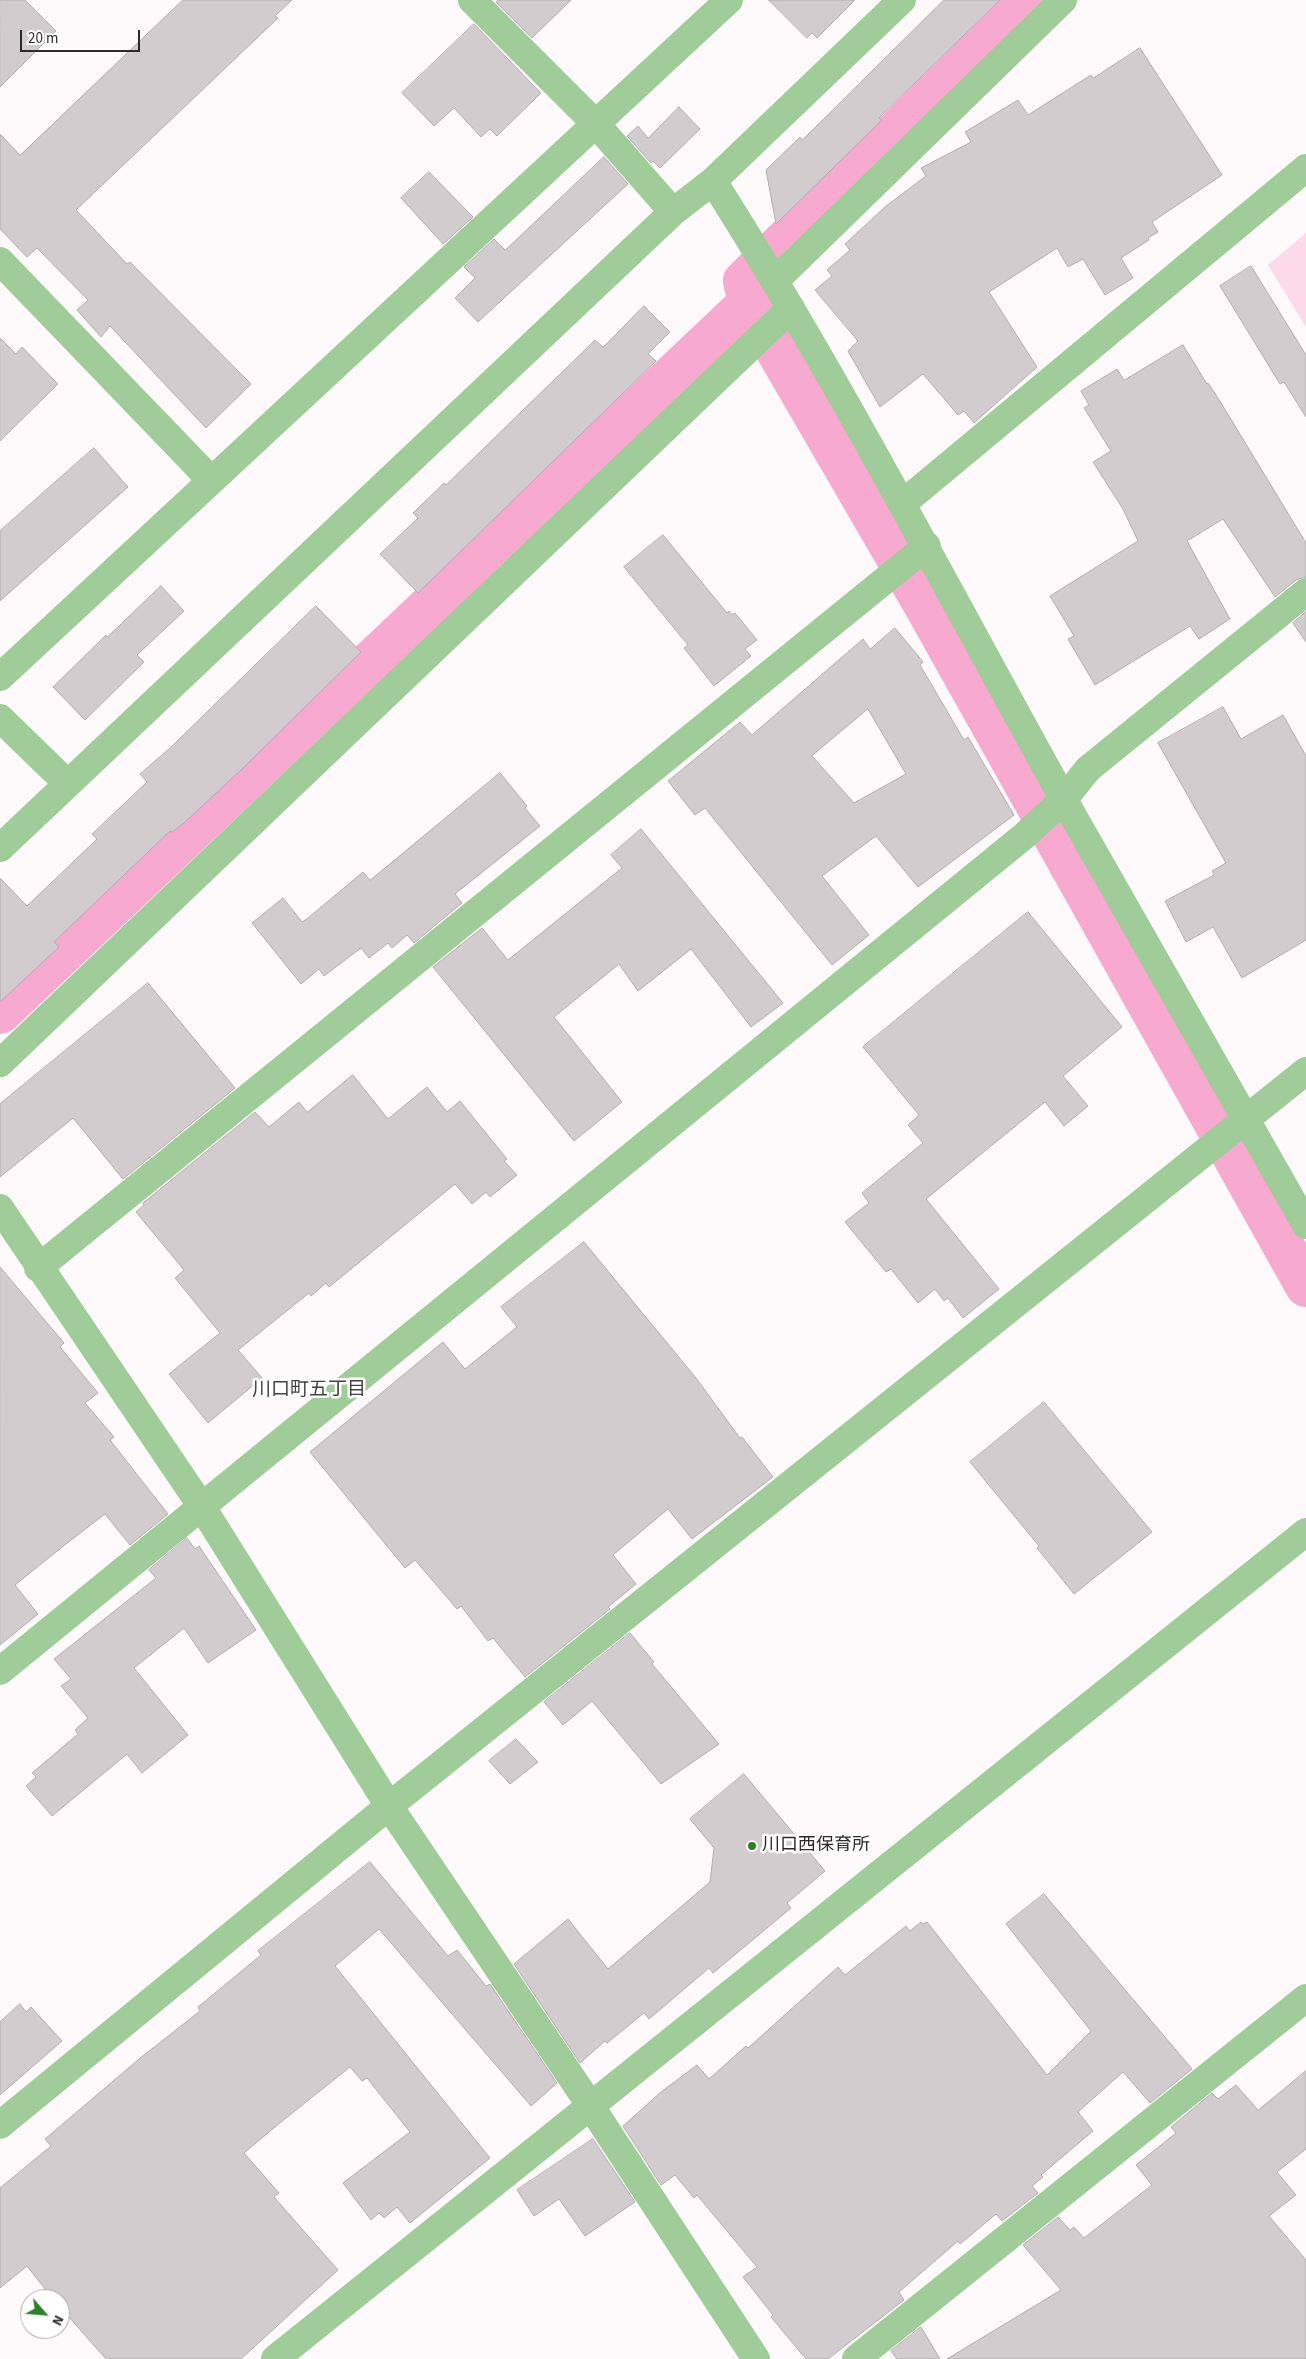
<!DOCTYPE html>
<html>
<head>
<meta charset="utf-8">
<style>
	body { margin:0 }
	#map { position:relative; width:1306px; height:2359px; overflow:hidden; background:#fef9fb; font-family:"Source Sans 3",sans-serif }
	canvas { display:block }
	.north { position:absolute; left:20px; top:2289px; width:50px; height:50px; box-sizing:border-box; background:#fff; border:1px solid #abaaaa; border-radius:50%; rotate:117deg; font-size:14px; font-weight:700; line-height:20px; text-align:center; color:#2d2a2b }
	.north::after { content:''; display:block; margin:auto; width:18px; height:22px; background:#307f28; clip-path:polygon(50% 0,100% 100%,50% 72%,0 100%) }
	.scale { position:absolute; left:20px; top:30px; width:120px; height:22px; box-sizing:border-box; border:2px solid #2d2a2b; border-top:0; padding-left:6px; font-size:15px; line-height:18px; white-space:nowrap; color:#2d2a2b; -webkit-text-stroke:4px #fff; paint-order:stroke }
</style>
</head>
<body>
<div id="map">
<canvas width="1306" height="2359"></canvas>
<div class="north">N</div>
<div class="scale">20 m</div>
</div>
<script>
const g = document.querySelector('canvas').getContext('2d');
g.lineJoin = 'round';
function fillPath(path, color) {
  g.fillStyle = color;
  g.fill(path, 'evenodd');
}
function trace(path, color, width, dash) {
  g.strokeStyle = color;
  g.lineWidth = width;
  g.lineCap = dash ? 'butt' : 'round';
  g.setLineDash(dash || []);
  g.stroke(path);
}
function write(font, color, halo, rows, align = 'center') {
  g.font = font + ' "Source Sans 3","Noto Sans JP",sans-serif';
  g.lineWidth = 5;
  g.setLineDash([]);
  g.textBaseline = 'middle';
  g.strokeStyle = halo;
  g.fillStyle = color;
  for (const [text, x, y, turn = 0] of rows) {
    g.save();
    g.translate(x, y);
    g.rotate((+turn || 0) * Math.PI / 180);
    g.textAlign = isNaN(turn) ? turn : align;
    if (halo) g.strokeText(text, 0, 0);
    g.fillText(text, 0, 0);
    g.restore();
  }
}
fillPath(new Path2D(`
	M1306,233v94l-38,-62z`), '#fdd9e9');
trace(new Path2D(`
	M749,303l176,303 381,680
	M0,1013l749,-710 -5,-22 286,-281`), '#f7a9cf', 42);
const building = new Path2D(`
	M0,0h25l31,31 -56,56z
	M183,0h109l-17,16 3,2 -202,192 51,54 3,-2 121,122 -45,44 -96,-102 -9,11 -24,-27 11,-10 -51,-52 -10,9 -27,-28v-95l20,21z
	M499,0h72l-39,38 -36,-36z
	M769,0h86l-38,38 -5,-5 -5,5z
	M944,0h56l-121,118 3,2 -106,104 -10,-54 34,-33 2,3z
	M474,24l67,69 -44,43 -7,-7 -9,8 -27,-29 -20,18 -32,-33z
	M1140,48l82,127 -70,47 6,10 -10,6 1,2 -28,18 12,20 -28,17 -22,-36 -15,8 -11,-19 -68,44 48,75 -63,56 -10,-12 -6,4 -35,-41 -43,33 -32,-56 10,-10 -43,-51 17,-14 -5,-6 23,-20 -5,-6 41,-38 40,-30 -5,-8 50,-26 -6,-10 53,-32 10,15 63,-40 2,3z
	M679,107l21,22 -40,39 -7,-7 -2,2 -24,-27 11,-10 10,12z
	M604,157l24,27 -150,138 -23,-24 20,-20 -11,-11 30,-28 11,11z
	M429,172l44,45 -30,27 -42,-46z
	M1251,266l55,89v62l-22,-35 -4,2 -60,-98z
	M644,306l26,26 -22,22 8,7 -238,232 -38,-39 38,-36 -5,-5 31,-30 2,2 149,-145 8,7z
	M0,338l16,16 6,-7 36,37 -58,57z
	M1183,345l24,39 1,-1 10,15 88,145v34l-10,3 -21,17 -52,-78 -36,22 43,78 -31,20 -9,-13 -95,59 -27,-46 6,-3 -24,-40 88,-55 -15,-32 -30,-47 18,-11 -27,-43 5,-3 -8,-14 36,-22 7,11z
	M94,448l34,39 -128,114v-70z
	M663,535l64,78 2,-2 3,4 3,-2 22,27 -12,9 6,7 -37,30 -30,-38 4,-3 -64,-78z
	M161,586l23,25 -47,44 7,7 -59,58 -32,-33 53,-52 1,2z
	M316,606l45,46 -119,117 -58,54 -12,9 -2,-1 -116,111 5,5 -59,55v-124l27,28 70,-67 -5,-5 55,-52 -7,-8 30,-26z
	M1306,612v30l-13,-19z
	M895,628l28,34 -3,3 44,75 4,-3 46,78 -96,72 -42,-51 -54,40 47,59 -37,30 -127,-157 -10,7 -27,-34 72,-59 12,13 111,-96 7,10zM868,709l38,65 -52,29 -42,-47z
	M1223,707l18,32 42,-24 23,41v184l-64,38 -29,-51 -27,15 -21,-41 49,-26 -2,-4 14,-8 -68,-120z
	M500,773l27,33 -2,2 15,18 -85,68 7,9 -48,40 -7,-8 -15,13 -4,-5 -19,15 -8,-10 -37,28 -5,-7 -18,15 -49,-61 31,-25 19,24 6,-4 55,-46 7,8z
	M641,829l142,174 -32,24 -60,-78 -53,42 -19,-27 -65,53 68,85 -48,39 -141,-174 49,-39 26,32 114,-92 -11,-13z
	M1028,912l94,115 -59,49 25,30 -24,20 -19,-24 -119,97 73,90 -36,29 -15,-20 -4,3 -9,-12 -17,14 -27,-34 -5,3 -41,-50 24,-19 -7,-10 61,-50 -15,-18 11,-10 -56,-68z
	M148,983l87,105 -112,91 -50,-61 -73,59v-73z
	M353,1075l35,44 39,-32 20,25 13,-11 47,58 -3,2 13,14 -27,22 -4,-5 -14,12 -17,-20 -126,103 -3,-4 -15,13 -2,-3 -71,57 24,28 -54,45 -39,-49 51,-41 -45,-55 9,-8 -48,-58 8,-7 -1,-2 112,-91 14,15 30,-25 8,10z
	M584,1242l112,136 44,60 2,-1 31,40 -81,62 -24,-30 -55,46 23,29 -28,23 2,2 -85,68 -32,-39 -5,3 -27,-35 -4,3 -42,-49 -10,8 -95,-116 133,-110 22,27 52,-42 -16,-20z
	M0,1267l64,76 -4,4 38,46 -13,10 29,34 -4,3 58,74 -38,31 -25,-31 -39,30 -51,41 23,29 -38,31z
	M1044,1402l108,130 -78,62 -37,-46 2,-2 -69,-84z
	M187,1538l8,11 4,-3 57,84 -48,33 -24,-35 -50,40 54,67 -46,38 -15,-19 -75,62 -26,-30 10,-9 -4,-4 46,-39 -3,-4 13,-12 -27,-32 10,-7 -17,-20 102,-81 -7,-8z
	M630,1633l24,29 -2,2 67,80 -58,40 -69,-83 -29,24 -19,-23z
	M516,1739l22,23 -28,22 -21,-23z
	M744,1774l81,97 -38,32 4,5 -78,65 -4,-5 -60,51 -5,-6 -37,30 -2,-2 -25,22 -66,-99 54,-45 40,50 102,-87 4,-34 -24,-29z
	M370,1862l78,94 9,-6 29,36 4,-2 67,99 -26,23 -152,-177 -44,37 155,192 -80,65 -13,-16 -13,11 -5,-5 -8,7 -28,-37 67,-51 -43,-54 -5,3 -12,-14 -69,55 -37,31 35,40 -5,4 64,73 -97,89h-135l-46,-52v-8h-7l-26,-33 -27,22v-100l51,-42 -6,-7 94,-80 61,-48 -2,-4 63,-52 -3,-4z
	M1044,1894l148,175 -42,34 -27,-31 -45,40 15,19 -52,44 2,2 -11,9 6,7 -36,28 -6,-7 -36,30 -2,-3 -59,51 5,8 -76,59h-22l-35,-42 2,-2 -30,-38 14,-10 -60,-72 -3,3 -19,-23 -14,10 -38,-59 38,-34 36,-27 12,14 37,-33 2,2 90,-81 7,8 61,-49 4,5 11,-9 2,2 4,-2 120,153 44,-44 -85,-107z
	M20,2004l6,8 5,-5 31,34 -62,54v-73z
	M1306,2071v78l-29,23 19,23 -27,21 37,44v99h-359l114,-69 -38,-45 35,-28 12,13 4,-3 10,11 68,-53 -16,-20 40,-32 -5,-6 41,-34 6,6 18,-14 22,25z
	M593,2139l42,63 -50,34 -26,-37 -25,17 -17,-26z
	M921,2327l19,32h-43l-6,-8z`);
fillPath(building, '#d2cccf');
trace(building, '#b3adaf', 1);
trace(new Path2D(`
	M472,0l124,124 77,88
	M713,181c127,200 236,412 351,619 80,142 162,283 242,425
	M0,261l210,218
	M776,280l287,-280
	M902,504l404,-336
	M0,677l729,-677
	M0,718l67,65
	M0,848l673,-636 40,-31 189,-181
	M0,1063l791,-755
	M0,1208l202,299 187,299 201,299 166,254
	M38,1268l889,-722
	M0,1671l1024,-835 40,-37 24,-30 218,-177
	M0,2125l389,-319 917,-735
	M275,2359l1031,-827
	M856,2359l450,-361`), '#9fcc99', 28);
for (const [x, y, r, color] of [
	[752,1846,5,"#307f28"]
]) {
  const dot = new Path2D();
  dot.arc(x, y, r, 0, 2 * Math.PI);
  g.fillStyle = color;
  g.fill(dot);
  trace(dot, '#fff', 2);
}
write('18px', '#2d2a2b', '#fff', [
	["川口西保育所",762,1846]
], 'left');
write('19px', '#464143', '#fff', [
	["川口町五丁目",309,1391]
]);
</script>
</body>
</html>
